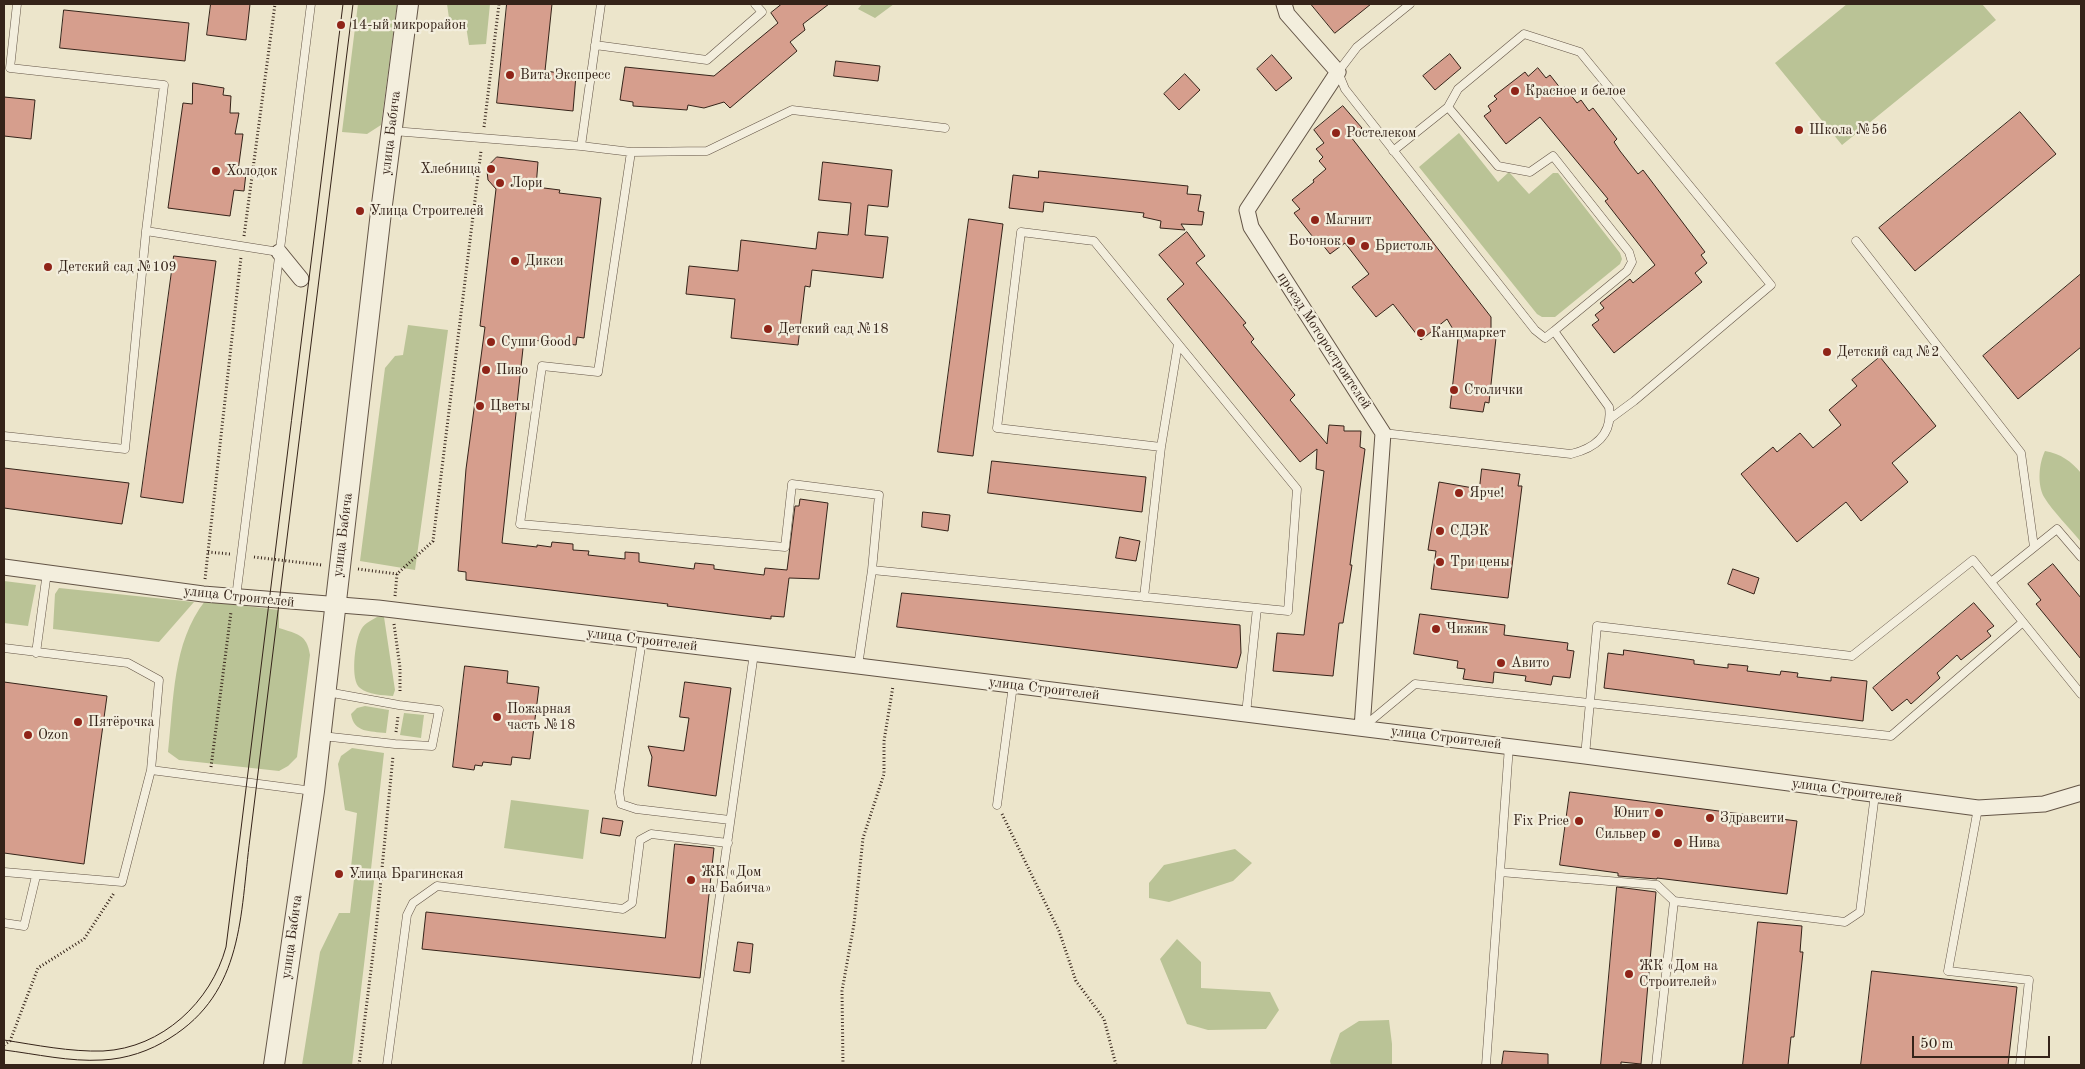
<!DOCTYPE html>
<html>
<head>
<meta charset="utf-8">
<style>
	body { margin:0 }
	#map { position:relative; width:2085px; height:1069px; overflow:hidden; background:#ece5cb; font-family:"Old Standard TT",serif }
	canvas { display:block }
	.frame { position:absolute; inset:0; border:5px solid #352319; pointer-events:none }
	.scale { position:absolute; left:1912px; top:1036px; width:138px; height:22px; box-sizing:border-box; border:2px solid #352319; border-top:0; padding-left:6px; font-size:15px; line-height:18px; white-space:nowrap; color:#352319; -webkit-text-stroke:4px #f3eedd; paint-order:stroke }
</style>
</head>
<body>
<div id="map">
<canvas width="2085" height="1069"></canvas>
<div class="frame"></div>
<div class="scale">50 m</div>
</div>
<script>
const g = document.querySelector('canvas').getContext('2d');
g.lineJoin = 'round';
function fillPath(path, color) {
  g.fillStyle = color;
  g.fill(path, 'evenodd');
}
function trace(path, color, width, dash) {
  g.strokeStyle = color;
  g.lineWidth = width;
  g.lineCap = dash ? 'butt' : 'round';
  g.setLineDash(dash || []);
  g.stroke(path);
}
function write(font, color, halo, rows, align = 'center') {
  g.font = font + ' "Old Standard TT",serif';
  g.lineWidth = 4.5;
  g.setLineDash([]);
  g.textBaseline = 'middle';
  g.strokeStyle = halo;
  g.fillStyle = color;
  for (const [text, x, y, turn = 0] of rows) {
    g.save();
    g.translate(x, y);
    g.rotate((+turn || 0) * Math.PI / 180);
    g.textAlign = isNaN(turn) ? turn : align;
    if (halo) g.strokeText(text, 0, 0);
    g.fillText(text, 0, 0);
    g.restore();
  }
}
fillPath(new Path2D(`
	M358,4h39l-16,121 -14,9 -25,-2z
	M447,4h43l-4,40 -17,1 -3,-19 -16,-1z
	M862,4h32l-19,14 -17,-9z
	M1847,4h135l14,16 -154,125 -67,-82z
	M1459,133l39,49 11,-10 20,22 24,-21h5l62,80 2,6 -2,5 -65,53h-13l-5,-3 -118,-147z
	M408,325l40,5 -33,240 -55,-9 25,-193 10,-12 8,-1z
	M2045,451c16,3 26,10 36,22v69c-12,-15 -27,-29 -37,-45 -7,-13 -5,-34 1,-46z
	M4,581l32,4 -8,41 -24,-3z
	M59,588l135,14 -35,40 -106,-13 2,-35z
	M205,601l74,9v18c18,6 28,6 31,27l-13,102 -9,9 -9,5 -100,-11 -11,-8c6,-51 4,-109 37,-151z
	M377,617h7l11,73 -2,6c-10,-1 -25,-1 -33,-8 -10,-7 -5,-46 0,-56 3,-8 10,-11 17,-15z
	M365,706l24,4 -3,23c-16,-2 -32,0 -35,-19l6,-6z
	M404,713l20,2 -3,23 -21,-3z
	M352,748l32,5 -13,116 -20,-2 6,-54 -12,-3 -7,-46 3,-8z
	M511,800l78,10 -6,49 -79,-11z
	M1235,849l17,14 -19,18 -64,21 -20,-4v-15l15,-18z
	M355,871l20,2 -23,192h-50l18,-113 19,-39h11z
	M1177,939l24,23v26l69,4 9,18 -13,19 -58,1 -21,-6 -27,-65z
	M1389,1020l3,24v21h-61l-1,-4 10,-28 19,-12z`), '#bac396');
const building = new Path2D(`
	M211,4h39l-4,36 -39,-5z
	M507,4h45l-7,67 31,4 -3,36 -76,-8z
	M782,4h47l-26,20 2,6 -15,12 7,9 -67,57 -6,-6 -20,6 -16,-3 -1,5 -54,-4v-4l-13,-2 5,-33 89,9 64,-53 -7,-10z
	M1311,4h60l-36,29z
	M64,10l125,13 -4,38 -125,-13z
	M1450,54l11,14 -26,22 -12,-14z
	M1272,55l20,23 -16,13 -19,-22z
	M836,61l44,5 -2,15 -44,-5z
	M1538,68l8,10 4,-3 11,14 3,-3 13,17 4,-3 8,11 4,-3 24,31 -3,3 6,9 18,23 5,-4 62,82 -4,3 6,8 -12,10 7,9 -88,71 -22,-28 7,-5 -4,-5 9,-7 -4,-5 30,-24 3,4 22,-18 -50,-64 3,-2 -68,-82 -34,27 -22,-28 7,-5 -3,-5 9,-7 -3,-3 31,-24 3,4z
	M1185,74l15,16 -21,20 -15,-16z
	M193,83l31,5 -1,7 8,1 -1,17h9l-4,21h8l-5,37 8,2 -2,18 -10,-1 -4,26 -62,-8 15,-105 9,1z
	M4,97l31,3 -4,39 -27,-3z
	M1343,106l19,22 -11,9 140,180v20l5,1 -7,65 -4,-1 -2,10 -33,-4 8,-70 -11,-19 -26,21 -28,-36 -17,13 -24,-30 17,-13 -24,-31 -15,11 -8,-10 -2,2 -26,-33 6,-4 -8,-9 22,-18 -1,-2 13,-11 -7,-8 4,-4 -7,-8 8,-6 -10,-13z
	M2020,112l36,42 -141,117 -36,-43z
	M497,157l41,5 -2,25 24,3 -1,3 42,5 -17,140 -7,-1 -1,8 -52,-6 -22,204 35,4v-2l14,2 1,-5 21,2v6l16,1 -1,4 37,4v-7l14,1v9l55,7 1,-6 19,2v4l50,6 1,-7 22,2 8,-64h4l1,-7 28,4 -9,76 -30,-1 -5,39 -13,-1v3l-33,-4 -71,-9 1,-2 -202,-24v-8l-8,-1 8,-102 19,-142 -5,-1 16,-137 -8,-9 -1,-9 1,-5z
	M823,162l69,8 -4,37 -20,-2 -3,30 23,2 -5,41 -71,-8 -2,17 -5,-1 -7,59 -67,-7 4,-39 -49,-5 3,-28 49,5 3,-31 75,9 2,-17 30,3 3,-32 -32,-3z
	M1039,171l149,15 -1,8 14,1 -3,16 6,1 -2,13 -21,-1 4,6 -25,-2 1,-7 -18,-4 1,-4 -100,-11 -1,10 -34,-4 4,-33 25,3z
	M969,219l34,5 -30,232 -35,-4z
	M1187,232l18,24 -9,7 50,60 -3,2 11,14 -3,3 44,53 -5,5 37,44 2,-19 15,1v5h17l-1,16 5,2 -15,116h2l-9,58h-4l-6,53 -60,-5 4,-38 27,2 20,-164 -8,-2 1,-20 -17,13 -133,-163 17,-15 -25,-29z
	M174,256l42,5 -33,242 -42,-6z
	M2081,274v73l-63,52 -35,-43z
	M1880,357l56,69 -44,37 16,19 -47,39 -15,-19 -49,40 -56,-68 32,-27 4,5 23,-19 13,15 28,-23 -12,-15 28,-24 -5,-6z
	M992,461l154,16 -4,35 -154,-19z
	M4,468l125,15 -7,41 -118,-16z
	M1482,469l38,5 -2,12h4l-14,112 -77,-9 5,-38 -8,-1 11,-68 40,7z
	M923,512l27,3 -2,16 -26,-4z
	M1120,537l20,4 -4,20 -20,-3z
	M2053,564l28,34v61l-45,-55 5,-4 -13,-16z
	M1733,569l26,9 -5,16 -26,-10z
	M902,593l338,32 1,28 -4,15 -340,-41z
	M1974,603l20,23 -7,5 4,5 -30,24 -4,-5 -20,18 3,5 -29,26 -4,-5 -15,12 -19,-23z
	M1420,614l85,11 -1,10 64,8 -1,7 7,1 -4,27 -17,-2 -2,9 -26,-4 1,-5 -32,-4 -1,11 -30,-4 2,-10 -8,-1 1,-7 -44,-7z
	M1624,650l70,10v4l34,4v-4l20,2 -1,5 33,4 1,-4 17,2 -1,4 34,4v-4l36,4 -4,40 -259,-33 4,-35 15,2z
	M465,666l43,5 -1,12 32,4 -9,72 -18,-2 -1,8 -28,-3 -1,4 -7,-1 -1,5 -21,-3z
	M4,682l103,14 -23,168 -80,-11z
	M685,682l46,6 -15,108 -68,-10 4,-29 -4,-11 36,5 5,-33 -9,-1z
	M1570,792l227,29 -10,73 -130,-16v1l-39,-3v-3l-58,-8z
	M603,818l20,3 -3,15 -19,-3z
	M675,844l39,4 -14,130 -278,-29 4,-37 239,26z
	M1617,887l39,5 -15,172 -20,-2v3h-20z
	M1758,922l44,4 -2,26h3l-9,85h-3l-3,28h-45z
	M738,942l15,2 -3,29 -16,-2z
	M1872,971l145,16 -9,78h-147z
	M1504,1051l44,3v11h-46z`);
fillPath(building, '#d69e8d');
trace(building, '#352319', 1);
const service = new Path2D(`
	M17,4l-7,64 154,17 -18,146
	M1410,4l-53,43 -19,25 7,17 190,241 10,8 9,-7
	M595,45l112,15 55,-48 -7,-8
	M1448,107l10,-18 66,-55 56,18 191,233 -137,116 -23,17
	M393,131l188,15 50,6 -33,220 -56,-6 -22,158 265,23 7,-63 87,11 -7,75 -14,96
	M581,146l20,-142
	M631,152l76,-1 85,-41 153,18
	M1856,241l165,212 13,94
	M1383,433l188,21c24,-6 42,-19 38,-47l-55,-76 73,-60 5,-9 -3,-10 -76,-96 -23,16 -32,-6 -50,-59 -55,44
	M4,436l121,13 21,-218 133,21
	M872,570l416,41 9,-122 -203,-248 -73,-9 -24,196 164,19
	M1991,582l66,-53 24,28
	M236,597l75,-593
	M1144,597l17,-150 17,-103
	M642,640l-23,152 2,12 15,5 94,11
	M4,648l124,15 31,17 -8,90 -29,112 -118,-10
	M36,653l11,-81
	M1246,714l11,-106
	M1362,728l53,-44 476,52 132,-114
	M322,736l73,8 37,2 7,-36 -40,-5 -72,-13
	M1585,756l12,-130 255,30 121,-96 108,134
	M151,770l162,21
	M997,805l16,-120
	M1978,808l-30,163 81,9 -9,85
	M1500,872l9,-126
	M1674,901l171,21 15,-10 15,-118
	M4,923l20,3 12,-50
	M696,1064l58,-411
	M387,1065l20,-150 6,-12 24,-17 186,23 9,-6 8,-63 11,-6 77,9
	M1486,1065l14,-193 157,13 17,16 -18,164`);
const minor = new Path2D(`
	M1284,4l3,10 51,58 -91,138 4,17 132,206 -21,295
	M279,252l22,27
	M4,567l199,27 175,14 480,58 727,90 393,52 66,-4 37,-11`);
const tertiary = new Path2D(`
	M274,1065l40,-274 67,-579 27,-208`);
trace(service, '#635446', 9);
trace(minor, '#635446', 17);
trace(tertiary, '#635446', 22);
trace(new Path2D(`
	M484,127l15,-123
	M244,236l31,-232
	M208,552l22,2
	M254,557l68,8
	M358,569l39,5
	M205,579l36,-322
	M395,596l2,-22 36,-33 48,-390
	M394,624l6,44v25
	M396,732l2,-16
	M211,767l20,-155
	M1002,814l57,117 17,50 28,38 12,46
	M4,1045l6,-4 28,-73 46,-29 30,-46
	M359,1065l17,-135 17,-174
	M843,1065l-1,-74 12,-67 9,-86 21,-64v-33l9,-55`), '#352319', 3, [1, 2.5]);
trace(service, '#f3eedd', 8);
trace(minor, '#f3eedd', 15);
trace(tertiary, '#f3eedd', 20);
trace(new Path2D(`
	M4,1040c32,5 66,12 99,11 59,-3 108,-49 123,-104l14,-110 103,-833
	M4,1050c32,4 66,12 98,10 24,-1 48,-9 68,-22 74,-46 70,-123 80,-200l103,-834`), '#352319', 1);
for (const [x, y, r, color] of [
	[341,25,5,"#8f2418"],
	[510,75,5,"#8f2418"],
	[1515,91,5,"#8f2418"],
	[1799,130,5,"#8f2418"],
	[1336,133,5,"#8f2418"],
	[491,169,5,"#8f2418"],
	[216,171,5,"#8f2418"],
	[500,183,5,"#8f2418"],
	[360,211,5,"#8f2418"],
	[1315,220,5,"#8f2418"],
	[1351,241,5,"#8f2418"],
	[1365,246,5,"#8f2418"],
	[515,261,5,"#8f2418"],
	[48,267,5,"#8f2418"],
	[768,329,5,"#8f2418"],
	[1421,333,5,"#8f2418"],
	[491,342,5,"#8f2418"],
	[1827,352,5,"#8f2418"],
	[486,370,5,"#8f2418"],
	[1454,390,5,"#8f2418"],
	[480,406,5,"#8f2418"],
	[1459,493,5,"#8f2418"],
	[1440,531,5,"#8f2418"],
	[1440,562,5,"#8f2418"],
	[1436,629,5,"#8f2418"],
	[1501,663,5,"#8f2418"],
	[497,717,5,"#8f2418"],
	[78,722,5,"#8f2418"],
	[28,735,5,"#8f2418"],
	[1659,813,5,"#8f2418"],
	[1710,818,5,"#8f2418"],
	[1579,821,5,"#8f2418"],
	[1656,834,5,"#8f2418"],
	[1678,843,5,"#8f2418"],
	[339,874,5,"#8f2418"],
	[691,880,5,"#8f2418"],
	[1629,974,5,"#8f2418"]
]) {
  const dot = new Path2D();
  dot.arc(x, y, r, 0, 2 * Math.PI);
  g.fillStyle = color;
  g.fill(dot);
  trace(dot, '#f3eedd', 2);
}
write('14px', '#352319', '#f3eedd', [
	["14-ый микрорайон",351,25],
	["Вита Экспресс",520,75],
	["Красное и белое",1525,91],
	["Школа №56",1809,130],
	["Ростелеком",1346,133],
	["Хлебница",481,169,"right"],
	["Холодок",226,171],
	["Лори",510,183],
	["Улица Строителей",370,211],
	["Магнит",1325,220],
	["Бочонок",1341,241,"right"],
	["Бристоль",1375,246],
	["Дикси",525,261],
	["Детский сад №109",58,267],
	["Детский сад №18",778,329],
	["Канцмаркет",1431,333],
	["Суши Good",501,342],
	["Детский сад №2",1837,352],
	["Пиво",496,370],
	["Столички",1464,390],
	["Цветы",490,406],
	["Ярче!",1469,493],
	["СДЭК",1450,531],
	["Три цены",1450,562],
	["Чижик",1446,629],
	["Авито",1511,663],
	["Пожарная",507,709],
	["часть №18",507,725],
	["Пятёрочка",88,722],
	["Ozon",38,735],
	["Юнит",1649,813,"right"],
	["Здравсити",1720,818],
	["Fix Price",1569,821,"right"],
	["Сильвер",1646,834,"right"],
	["Нива",1688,843],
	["ЖК «Дом",701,872],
	["на Бабича»",701,888],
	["Улица Брагинская",349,874],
	["ЖК «Дом на",1639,966],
	["Строителей»",1639,982]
], 'left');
write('14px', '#352319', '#f3eedd', [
	["улица Бабича",391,133,-83],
	["проезд Моторостроителей",1324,341,57],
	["улица Бабича",343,535,-83],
	["улица Строителей",239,597,6],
	["улица Строителей",642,640,7],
	["улица Строителей",1044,689,7],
	["улица Строителей",1446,738,7],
	["улица Строителей",1847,791,8],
	["улица Бабича",292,937,-82]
]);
</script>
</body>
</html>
